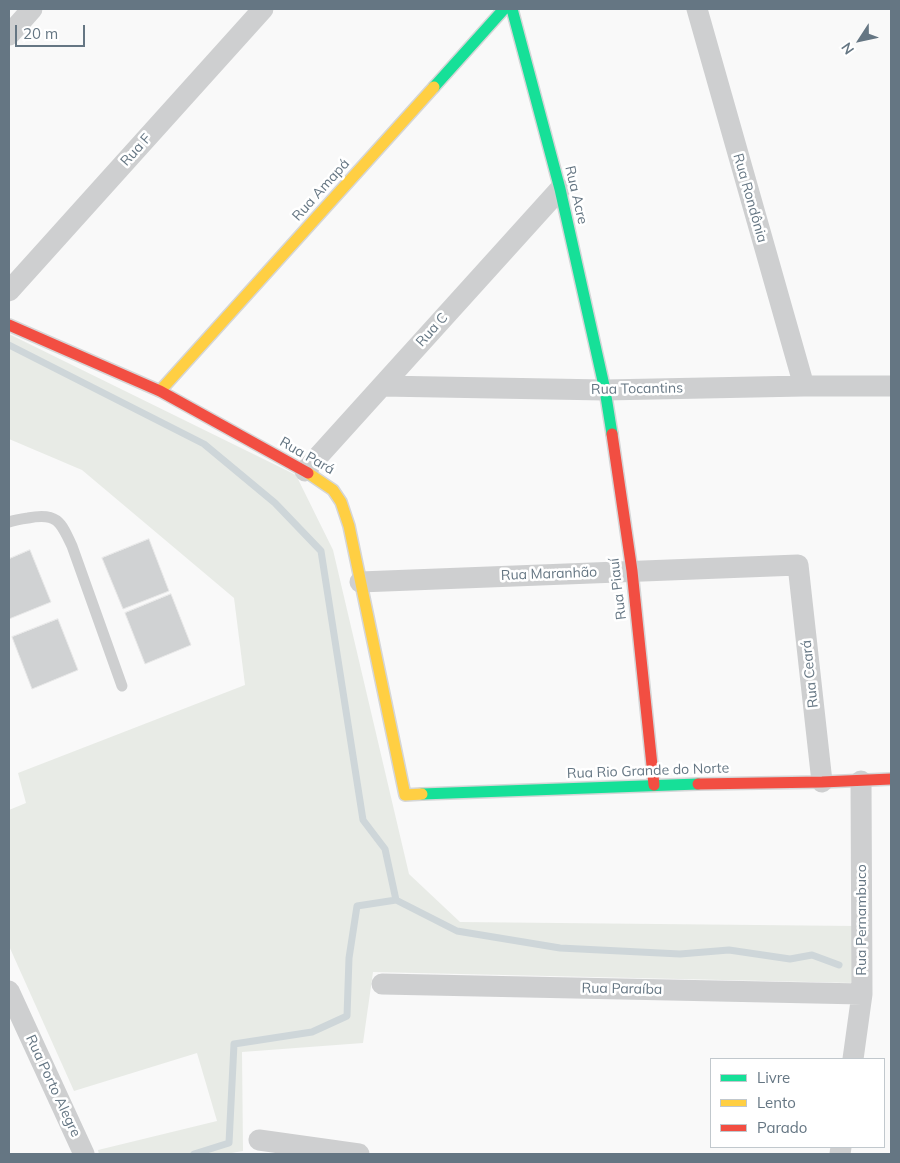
<!DOCTYPE html>
<html>
<head>
<meta charset="utf-8">
<style>
	body { margin:0 }
	#map { position:relative; width:900px; height:1163px; overflow:hidden; background:#f9f9f9; font-family:Mulish,sans-serif }
	canvas { display:block }
	.frame { position:absolute; inset:0; border:10px solid #657683; pointer-events:none }
	.legend { position:absolute; left:710px; top:1058px; width:175px; height:90px; box-sizing:border-box; background:#fff; border:1px solid #c1c8cd; margin:0; padding:6px 9px; list-style:none; font-size:15px; color:#657683 }
	.legend li { display:flex; align-items:center; gap:10px; height:25px }
	.legend b { width:25px; border:1px solid #c1c8cd }
	.north { position:absolute; left:835px; top:15px; width:50px; height:50px; -webkit-text-stroke:4px #fff; paint-order:stroke; rotate:235deg; font-size:14px; font-weight:700; line-height:20px; text-align:center; color:#657683 }
	.north::after { content:''; display:block; margin:auto; width:18px; height:22px; background:#657683; clip-path:polygon(50% 0,100% 100%,50% 72%,0 100%) }
	.scale { position:absolute; left:15px; top:25px; width:70px; height:22px; box-sizing:border-box; border:2px solid #657683; border-top:0; padding-left:6px; font-size:15px; line-height:18px; white-space:nowrap; color:#657683; -webkit-text-stroke:4px #fff; paint-order:stroke }
</style>
</head>
<body>
<div id="map">
<canvas width="900" height="1163"></canvas>
<div class="frame"></div>
<ul class="legend">
<li><b style="height:6px;background:#16e098"></b>Livre</li>
<li><b style="height:6px;background:#ffcf43"></b>Lento</li>
<li><b style="height:6px;background:#f24e42"></b>Parado</li>
</ul>
<div class="north">N</div>
<div class="scale">20 m</div>
</div>
<script>
const g = document.querySelector('canvas').getContext('2d');
g.lineJoin = 'round';
function fillPath(path, color) {
  g.fillStyle = color;
  g.fill(path, 'evenodd');
}
function trace(path, color, width, dash) {
  g.strokeStyle = color;
  g.lineWidth = width;
  g.lineCap = dash ? 'butt' : 'round';
  g.setLineDash(dash || []);
  g.stroke(path);
}
function write(font, color, halo, rows, align = 'center') {
  g.font = font + ' Mulish,sans-serif';
  g.lineWidth = 5;
  g.setLineDash([]);
  g.textBaseline = 'middle';
  g.strokeStyle = halo;
  g.fillStyle = color;
  for (const [text, x, y, turn = 0] of rows) {
    g.save();
    g.translate(x, y);
    g.rotate((+turn || 0) * Math.PI / 180);
    g.textAlign = isNaN(turn) ? turn : align;
    if (halo) g.strokeText(text, 0, 0);
    g.fillText(text, 0, 0);
    g.restore();
  }
}
fillPath(new Path2D(`
	M9,334l287,141 37,75 76,324 51,48 396,4 -2,57 -481,-11 -10,71 -121,9 1,99 -17,3h-127l-1,-4 119,-29 -20,-68 -123,38 -65,-145v-136l17,-7 -8,-30 227,-88 -11,-87 -152,-128 -73,-31z`), '#e8ebe6');
trace(new Path2D(`
	M9,345l195,99 71,59 46,48 42,269 22,29 11,51 61,31 103,17 120,6 49,-4 61,9 22,-4 27,10
	M194,1154l35,-11 5,-99 78,-12 35,-16 2,-58 8,-52 39,-6`), '#ced6d9', 7);
const building = new Path2D(`
	M149,539l20,52 -46,18 -21,-51z
	M30,550l21,52 -42,17v-60z
	M171,594l20,51 -46,19 -20,-51z
	M58,619l20,51 -46,19 -20,-52z`);
fillPath(building, '#d0d2d3');
trace(building, '#e8e8e8', 1);
const fast = new Path2D(`
	M512,9l48,180 45,201 7,44
	M434,87l70,-78
	M422,794l276,-10`);
const slow = new Path2D(`
	M160,391l274,-304
	M308,473l25,17 8,12 8,24 56,269 17,-1`);
const jam = new Path2D(`
	M9,325l151,66 148,82
	M612,434l20,137 22,214
	M698,784l124,-2 69,-3`);
trace(fast, '#d5d6d7', 14);
trace(slow, '#d5d6d7', 14);
trace(jam, '#d5d6d7', 14);
trace(new Path2D(`
	M9,522c6,-2 12,-3 19,-4 29,-6 33,4 44,28l50,140`), '#cecfd0', 11);
trace(new Path2D(`
	M697,9l107,377
	M9,35l23,-26
	M9,291l254,-282
	M382,386l223,4 199,-4h87
	M305,471l255,-282
	M360,582l438,-17 24,217
	M382,984l480,10
	M9,991l75,163
	M853,1059l9,-65 -1,-213
	M259,1140l100,14
	M840,1154l1,-7`), '#cecfd0', 21);
trace(fast, '#16e098', 11);
trace(slow, '#ffcf43', 11);
trace(jam, '#f24e42', 11);
write('14px', '#657683', '#fff', [
	["Rua F",136,150,-48],
	["Rua Amapá",321,190,-48],
	["Rua Acre",576,195,77],
	["Rua Rondônia",750,198,74],
	["Rua C",432,330,-48],
	["Rua Tocantins",637,389,-1],
	["Rua Pará",307,456,30],
	["Rua Maranhão",549,574,-2],
	["Rua Piauí",618,589,-97],
	["Rua Ceará",810,674,-96],
	["Rua Rio Grande do Norte",648,771,-2],
	["Rua Pernambuco",862,920,-90],
	["Rua Paraíba",622,989,1],
	["Rua Porto Alegre",53,1086,65]
]);
</script>
</body>
</html>
